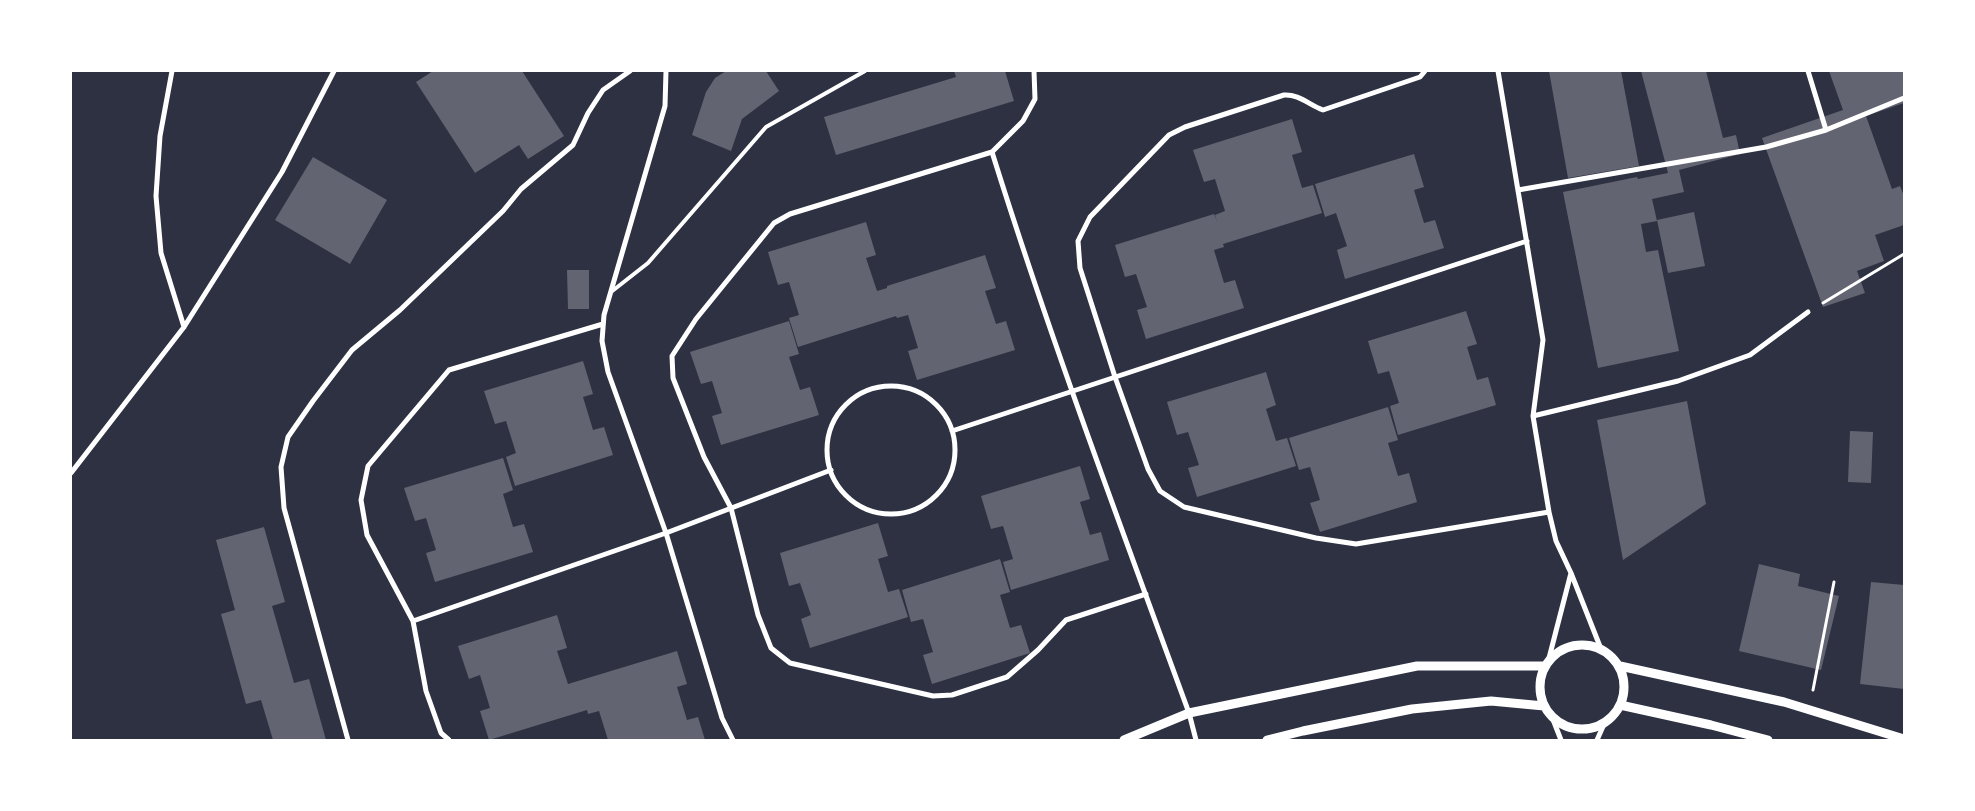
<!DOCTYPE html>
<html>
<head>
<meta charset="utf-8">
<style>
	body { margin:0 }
	#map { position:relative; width:1975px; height:811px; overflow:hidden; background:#2d3142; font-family:"Nunito Sans",sans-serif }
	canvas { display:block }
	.frame { position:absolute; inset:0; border:72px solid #fff; pointer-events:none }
</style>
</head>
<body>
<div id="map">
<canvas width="1975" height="811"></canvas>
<div class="frame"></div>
</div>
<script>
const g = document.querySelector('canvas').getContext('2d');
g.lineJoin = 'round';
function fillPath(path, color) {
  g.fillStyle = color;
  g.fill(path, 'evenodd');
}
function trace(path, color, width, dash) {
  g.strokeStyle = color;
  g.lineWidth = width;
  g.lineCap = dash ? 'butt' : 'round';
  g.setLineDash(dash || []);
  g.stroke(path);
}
fillPath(new Path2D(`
	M433,71h89l42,65 -36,23 -9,-14 -44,28 -59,-91z
	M726,71h40l13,20 -37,28 -11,32 -39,-16 14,-43 9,-14z
	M954,71h51l9,30 -178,54 -12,-38 132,-40z
	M1549,71h72l18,95 -71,12z
	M1641,71h65l17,67 13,-3 4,19 -61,16 5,22 -32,7 5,22 -16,3 5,28 12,-2 21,101 -81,17 -35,-176 74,-15 1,2 30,-6z
	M1829,71h75v32l-38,13 26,73 8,-3 4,10v29l-29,10 9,26 -27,10 8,22 -42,14 -61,-169 81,-28z
	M1292,119l10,33 -10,3 10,33 11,-3 9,28 -99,31 1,3 -10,3 10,33 11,-3 9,28 -98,31 -9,-29 10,-3 -11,-33 -11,3 -10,-32 99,-31 3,7 -2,-6 10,-4 -10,-32 -11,3 -11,-32z
	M1414,154l10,33 -10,3 10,33 11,-3 9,28 -99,31 -8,-29 10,-4 -11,-33 -11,4 -10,-33z
	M313,157l74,43 -37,64 -75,-44z
	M1694,212l11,54 -37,7 -11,-53z
	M866,222l10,33 -10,3 11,33 10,-3v-2l98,-31 11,33 -11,3 11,33 10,-3 9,29 -98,30 -9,-29 10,-3 -10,-33 -11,3 -1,-2 -98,31 -9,-29 10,-3 -10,-33 -11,3 -10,-33z
	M567,270h22v39h-21z
	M1466,311l11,33 -10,3 10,33 11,-3 8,28 -98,30 -8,-29 9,-3 -10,-32 -11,3 -10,-33z
	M789,321l10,33 -10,3 11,33 10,-3 9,28 -98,30 -9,-29 10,-3 -10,-32 -11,3 -11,-32z
	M583,361l10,33 -10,3 10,33 11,-3 9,28 -98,31 -9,-29 10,-4 -10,-32 -11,3 -11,-33z
	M1266,372l10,33 -10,4 10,32 11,-3 9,28 -99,31 -9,-29 11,-3 -11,-33 -11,3 -10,-33z
	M1687,401l19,103 -83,56 -26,-140z
	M1388,407l10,33 -10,3 10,33 11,-3 8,29 -97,30 -10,-29 10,-3 -10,-33 -11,3 -10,-32z
	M1850,431l23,1 -2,51 -23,-1z
	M503,458l10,32 -10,4 10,33 11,-3 9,28 -98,30 -9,-29 10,-3 -10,-32 -11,3 -11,-33z
	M1080,466l10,33 -10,3 10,33 11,-3 8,28 -98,30 -8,-28 10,-3 -10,-33 -12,3 -10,-33z
	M878,523l10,33 -10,3 10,33 11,-3 9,28 -98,31 -9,-29 10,-4 -11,-32 -11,3 -9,-33z
	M264,527l21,75 -13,4 22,77 15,-4 17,61h-53l-12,-40 -15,4 -25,-90 14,-4 -19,-70z
	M1000,559l10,33 -10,3 10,33 11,-3 9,28 -98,31 -9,-29 10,-3 -10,-33 -12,3 -9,-32z
	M1759,564l41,10 -2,12 41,10 -18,74 -82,-19z
	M1871,582l33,3v104l-44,-5z
	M557,615l10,33 -10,3 11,33 109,-33 10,33 -10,3 10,33 11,-3 7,23h-97l-9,-29 -11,3 -1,-4 -98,30 -9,-29 10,-3 -10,-33 -11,4 -11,-33z`), '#626471');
trace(new Path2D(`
	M1823,303l81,-49
	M1813,690l21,-108`), '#fff', 3);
trace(new Path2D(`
	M611,292l37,-29 118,-136 99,-56`), '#fff', 4);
trace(new Path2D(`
	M172,71l-12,65 -4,60 5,57 23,74
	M666,71l-1,35 -61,209 -2,26 6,31 58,161 56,185 11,22
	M1034,71l1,28 -12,22 -31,31 -202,62 -16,9 -78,96 -24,37 1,22 31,79 27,51 27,107 13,33 19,15 143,33 19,-1 55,-18 31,-27 28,-30 80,-26
	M1425,71l-5,6 -97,33c-14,-5 -24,-16 -39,-15l-99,32 -16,8 -79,82 -12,24 2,27 35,109 33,92 12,22 24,16 132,31 40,6 193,-32
	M1498,71l45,269 -10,76 16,96 7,29 15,32 -23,89
	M1808,71l18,59
	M992,152c59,189 129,375 197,561l7,27
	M1518,190l248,-43 60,-17 78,-32
	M827 450a64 64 0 1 1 128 0a64 64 0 1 1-128 0Z
	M1533,416l145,-35 72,-26 58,-43
	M952,431l575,-190
	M71,473l113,-146 98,-155 52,-101
	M1571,573l30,76
	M413,621l253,-88 165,-63
	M1552,717l9,23
	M348,740l-64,-232 -3,-41 7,-30 25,-36 39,-51 48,-40 103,-99 18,-22 52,-44 15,-32 15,-23 27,-19
	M449,740l-8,-7 -15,-42 -13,-70 -46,-86 -6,-35 7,-34 81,-96 154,-46
	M1597,740l8,-18`), '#fff', 5);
trace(new Path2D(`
	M1540 687a42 42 0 1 1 84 0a42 42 0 1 1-84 0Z
	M1620,666l164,36 120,37
	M1620,705l91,20 57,15
	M1124,740l65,-27 228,-47h128
	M1267,740l36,-9 109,-22 79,-8 53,5`), '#fff', 9);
</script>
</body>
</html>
